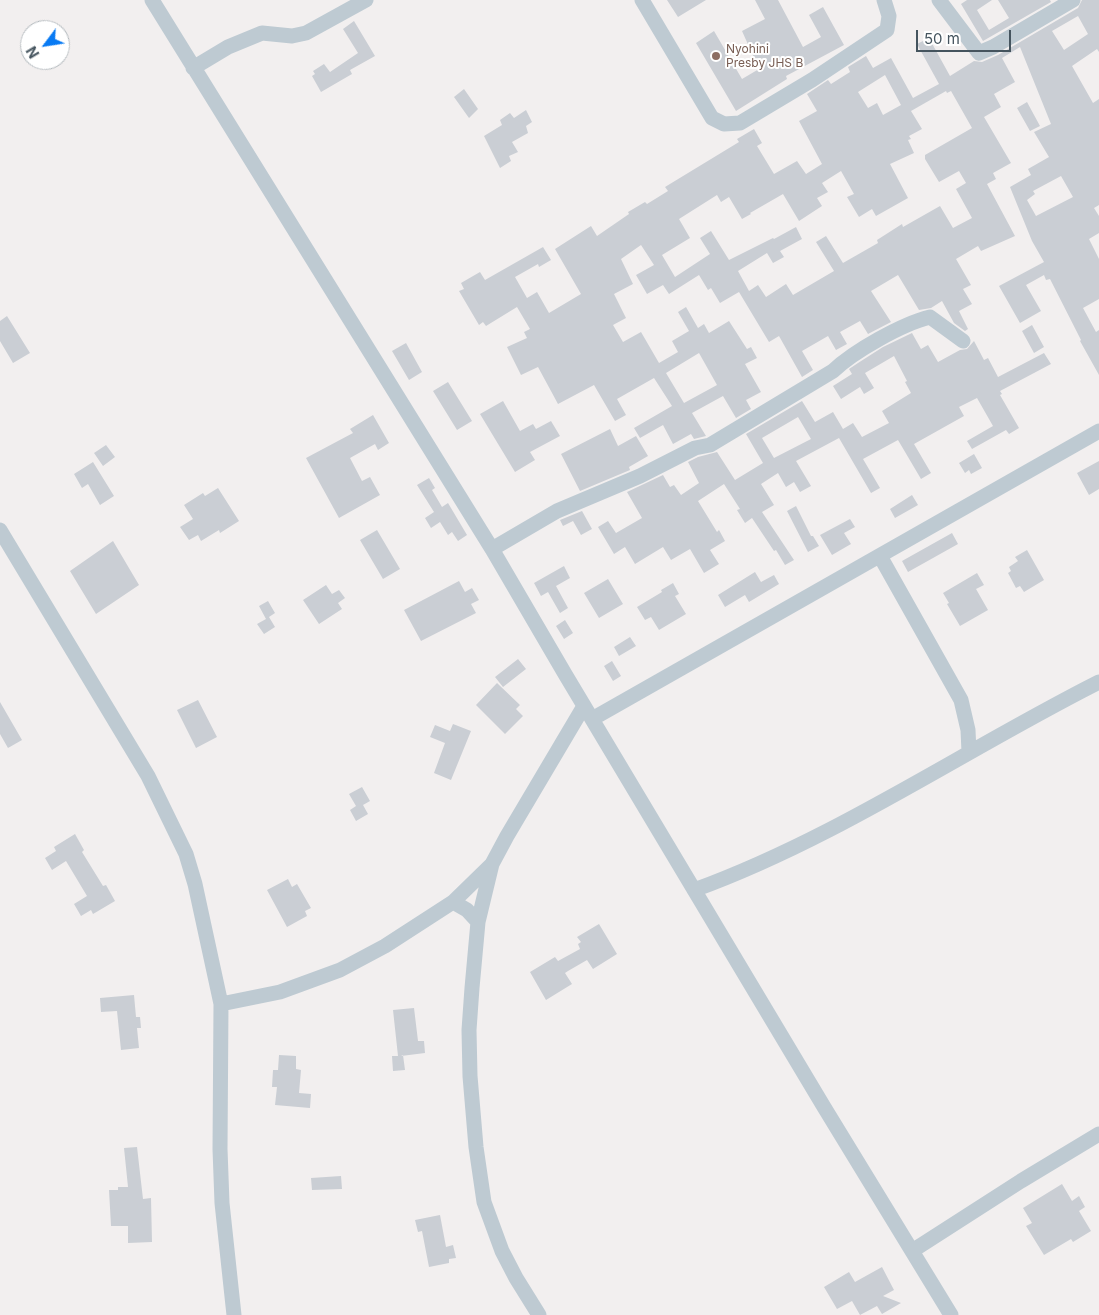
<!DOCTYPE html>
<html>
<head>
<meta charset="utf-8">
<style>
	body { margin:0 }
	#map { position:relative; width:1099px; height:1315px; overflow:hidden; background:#f2efef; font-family:Inter,sans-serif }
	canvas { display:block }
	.north { position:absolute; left:20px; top:20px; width:50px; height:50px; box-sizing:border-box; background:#fff; border:1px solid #b5bbbf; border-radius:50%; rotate:239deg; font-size:14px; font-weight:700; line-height:20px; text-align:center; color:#45545e }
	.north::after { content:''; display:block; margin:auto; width:18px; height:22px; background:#087af3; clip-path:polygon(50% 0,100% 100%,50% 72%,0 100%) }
	.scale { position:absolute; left:916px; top:30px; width:95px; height:22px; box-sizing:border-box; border:2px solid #45545e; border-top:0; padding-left:6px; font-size:15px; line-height:18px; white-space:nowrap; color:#45545e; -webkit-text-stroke:4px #fff; paint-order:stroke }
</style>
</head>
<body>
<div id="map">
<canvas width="1099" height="1315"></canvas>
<div class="north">N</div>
<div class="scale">50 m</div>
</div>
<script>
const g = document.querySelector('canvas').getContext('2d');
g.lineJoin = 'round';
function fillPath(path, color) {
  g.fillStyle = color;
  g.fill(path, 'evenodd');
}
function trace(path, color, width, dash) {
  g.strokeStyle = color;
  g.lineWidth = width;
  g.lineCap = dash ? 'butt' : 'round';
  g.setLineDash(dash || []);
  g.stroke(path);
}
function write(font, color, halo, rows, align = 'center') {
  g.font = font + ' Inter,sans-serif';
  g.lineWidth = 4;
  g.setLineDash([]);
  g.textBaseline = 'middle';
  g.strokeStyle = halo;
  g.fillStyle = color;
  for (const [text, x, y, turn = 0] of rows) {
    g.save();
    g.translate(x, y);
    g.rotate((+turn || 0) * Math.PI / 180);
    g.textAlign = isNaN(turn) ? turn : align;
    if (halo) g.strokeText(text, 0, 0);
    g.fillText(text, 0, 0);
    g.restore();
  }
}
fillPath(new Path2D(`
	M667,0h39l-28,17z
	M755,0h23l25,47 18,-10 -12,-22 14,-8 21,38 -58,31 1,3 -51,32 -40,-68 18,-12 28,48 17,-10 -17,-38 23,-12z
	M967,0h25l-15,10 12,20 20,-12 -11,-18h52l1,2 -68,39 -22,-37z
	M1082,0h17v52l-2,-3 -25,17 21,37 6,-4v106l-5,3 5,8v17l-10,6 10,20v40l-16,9 13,24 3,-2v45l-19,-34 1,-1 -31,-61 -4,1 -2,-5 -18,10 15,26 -21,12 -21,-37 45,-24 -12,-21 -22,-54 21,-12 -3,-6 21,-12 -15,-25 17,-8 -31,-77 -18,11 13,24 -21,12 7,13 -17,10 27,46 -18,10 3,6 -9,5 28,52 -34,15 -3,-5 -22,13 15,26 -8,4 9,15 -13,7 9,18 -3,2 -11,-8 -12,-22 -11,7 -12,2 -21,-35 -27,16 20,31 -23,12 -8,-13 -20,11 7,12 -11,6 -8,-14 -26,15 11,19 -11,7 -23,-41 -10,6 -30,-50 -19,11 -9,-15 -3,2 -9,-15 -30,19 -6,-9 -16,9 -11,-19 18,-10 -13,-20 -20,14 12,25 -19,10 12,24 -13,7 10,17 18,-10 18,31 19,-11 -6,-11 17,-10 -11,-19 8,-5 12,21 6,-4 5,9 20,-12 18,28 4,-2 6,11 -12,6 16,28 -15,8 5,9 -15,9 -13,-22 -31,17 14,23 -12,3 -3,-5 -18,10 -10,-19 -23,13 -6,-10 38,-22 -18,-28 -37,21 9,16 -11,6 -21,-36 -36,19 -20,-37 -17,8 -14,-28 20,-9 -3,-6 6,-3 -13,-22 -31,19 -3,-4 -4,3 -20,-34 5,-2 -3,-6 19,-11 5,8 58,-33 8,13 -12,7 -1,-3 -23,13 12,21 10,-6 12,21 32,-19 -26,-45 36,-23 6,10 32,-22 -1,-2 17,-10 2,2 21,-13 -3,-4 74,-45 -2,-3 17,-10 8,14 -5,3 17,28 23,-13 9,13 16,-10 -23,-43 18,-10 -10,-17 21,-14 3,4 19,-12 -2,-5 18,-11 7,12 18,-10 22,40 26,-14 -22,-40 12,-6 21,38 24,-15 8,1 16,-7 80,-47zM1078,16l10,18 -24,16 -12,-19zM885,75l16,30 -18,10 -6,-12 -9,5 -10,-16zM946,91l1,2 4,-2 21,37 -47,27v4l14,23 20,-11 7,12 -10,6 16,29 -19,10 -13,-22 -37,21 -1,-3 -25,16 1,3 -35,20 -17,-27 -10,6 18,29 -41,24 -7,-11 -20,13 -8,-12 -9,6 -11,-20 29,-18 6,10 11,-6 -4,-6 22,-12 -6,-12 -22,12 -1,-1 -44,22 -18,-29 -11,7 10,16 -35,23 -13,-22 28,-17 -11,-19 38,-24 4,7 8,-5 13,22 9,-5 -1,-1 33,-19 16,27 23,-15 -5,-8 11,-6 -6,-9 19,-12 13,23 -7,3 12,20 13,-8 4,7 32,-18 -18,-34 24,-11 -6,-13 3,-1 -2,-3 13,-7 -11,-18zM1061,176l12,21 -37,19 -9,-16 8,-6 -2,-3zM699,353l18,32 -33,18 -18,-30z
	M354,21l21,35 -25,14 2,4 -31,18 -9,-16 3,-2 -2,-3 11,-7 6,8 28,-19 -15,-24z
	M464,89l14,20 -9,9 -15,-21z
	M1027,102l13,24 -10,5 -13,-23z
	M526,110l6,12 -6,4 2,7 -16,9 6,10 -9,4 2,5 -11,7 -16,-32 18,-11 -2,-5 10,-7 4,5z
	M7,316l23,37 -17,10 -13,-22v-20z
	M1032,325l12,22 -10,6 -12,-22z
	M912,333l9,16 7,-4 10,17 22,-12 7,-1 7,-8 10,19 4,-2 10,19 46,-24 7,11 -51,27 2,3 -2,1 19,33 -10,6 -3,-4 -34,19 -5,-8 26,-15 -16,-28 -18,9 5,9 -50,28 17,29 -10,6 -23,-39 -35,19 17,29 -9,5 -32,-55 -43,23 15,25 -11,6 -6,-10 -8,5 -8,-14 -17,11 13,21 -12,7 32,48 -9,5 -9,-15 -2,1 -22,-33 -7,5 -8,-13 3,-1 -16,-25 -26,17 19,31 2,-2 6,11 -15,9 9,14 -15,9 -14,-24 -19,11 -8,-13 -28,17 -10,-17 -11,7 -16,-27 10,-6 8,12 26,-15 -15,-26 36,-17 7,12 4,-2 7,10 18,-12 -11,-21 10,-5 19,-5 18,28 28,-17 -17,-29 56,-33 13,21 18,-10 10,17 10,-6 9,14 27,-14 -7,-12 29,-18 -6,-11 2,-1 -13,-25 -29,17 9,15 -10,6 -4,-7 -19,12 -8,-13 19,-12 -3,-5 9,-6 25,-16zM798,417l13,22 -37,19 -12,-20z
	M406,343l16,29 -13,8 -17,-29z
	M448,382l24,39 -15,9 -24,-39z
	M503,401l17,30 13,-7 3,5 15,-8 9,15 -30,16 5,8 -20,12 -35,-58z
	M373,415l16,28 -11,7 -3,-6 -25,14 12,23 8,-4 10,18 -41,23 -33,-60 47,-25 -3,-4z
	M610,429l8,17 18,-10 12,20 -19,11 1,3 -50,21 -19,-37z
	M106,445l9,12 -12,9 -9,-13z
	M974,454l8,14 -11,6 -2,-4 -4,3 -6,-10z
	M1099,461v28l-10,6 -12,-22z
	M93,462l21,34 -14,9 -12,-21 -6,4 -8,-14z
	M429,478l6,10 -3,2 10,17 6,-4 19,32 -9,6 -6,-9 -4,3 -8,-13 -9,6 -6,-10 9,-6 -17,-27z
	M218,488l21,33 -19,12 -1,-3 -18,11 -3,-6 -9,5 -9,-13 13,-8 -9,-14 19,-12 2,3z
	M912,495l6,10 -23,13 -5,-9z
	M796,506l15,30h2l6,10 -11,6 -21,-41z
	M582,511l10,18 -11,6 -8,-14 -10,5 -3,-6z
	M850,519l5,8 -11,6 7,11 -19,11 -12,-20z
	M377,530l23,39 -17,10 -23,-39z
	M952,533l6,11 -50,28 -6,-11z
	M113,541l26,44 -43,29 -26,-43z
	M1027,550l17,30 -20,12 -4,-6 -4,2 -8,-15 3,-2 -2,-4 9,-6 -3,-4z
	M564,566l6,12 -14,8 12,22 -8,5 -12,-21 -7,4 -7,-13z
	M755,572l6,10 13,-7 5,9 -30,18 -4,-7 -20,12 -7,-12z
	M977,573l7,12 -8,4 12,21 -28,16 -13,-22 2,-1 -6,-10z
	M608,579l15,25 -24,14 -15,-25z
	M459,581l6,11 7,-4 7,12 -8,4 5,9 -55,28 -17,-31z
	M673,583l6,11 -4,2 11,18 -27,16 -8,-13 -6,3 -8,-13 25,-15 -1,-2z
	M326,585l6,9 7,-4 6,8 -7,5 4,6 -23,15 -16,-24z
	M268,601l7,12 -6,4 6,10 -11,7 -7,-10 9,-5 -7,-13z
	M565,620l8,13 -9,6 -8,-13z
	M630,637l6,9 -17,10 -5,-9z
	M518,659l8,10 -23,18 -8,-10z
	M612,661l9,15 -8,5 -9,-15z
	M497,683l23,22 -4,4 7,7 -18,18 -29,-29z
	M198,700l19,37 -21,11 -19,-38z
	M0,702l22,38 -14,8 -8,-14z
	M453,724l18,7 -20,49 -17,-7 11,-30 -15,-6 5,-12 15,6z
	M362,787l8,14 -7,4 5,9 -12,7 -6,-11 6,-4 -7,-12z
	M75,834l9,16 -2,2 21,34 3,-1 9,16 -22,13 -2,-4 -10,6 -7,-12 13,-8 -21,-35 -14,9 -7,-12 11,-7 -2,-4z
	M288,879l4,8 5,-3 14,24 -6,3 2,5 -20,11 -20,-37z
	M599,924l18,30 -24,15 -6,-9 -19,11 -3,2 7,11 -26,16 -16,-28 25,-15 3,4 22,-12 -2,-5 3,-2 -4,-5z
	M134,995l2,22h4l1,11h-4l2,20 -18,2 -4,-39 -16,1 -1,-14z
	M414,1008l4,33h6l1,12 -24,3 2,-1 2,15 -12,1 -1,-15h6l-5,-46z
	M279,1055l17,1v13l5,1 -2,23 12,1 -1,14 -35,-3 2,-18h-5l1,-17h5z
	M137,1147l6,52 8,-1 1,44 -24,1v-17h-17l-2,-36h9v-3h10l-4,-39z
	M341,1176l1,13 -30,1 -1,-12z
	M1062,1184l10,17 7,-5 6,11 -6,4 12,20 -18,11 -2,-3 -27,16 -18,-29 6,-3 -9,-15z
	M440,1215l6,32 7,-2 3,13 -7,1v4l-20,4 -7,-36 -4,1 -3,-12z
	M882,1267l12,23 -11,6 18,7 -19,11 -5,-8 -17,9 -8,-14 -15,8 -13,-22 25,-15 6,10z`), '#caced4');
trace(new Path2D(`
	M152,0l340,549 73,125 259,433 127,208
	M642,0l70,118 12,6 16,-1 72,-43 75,-50 2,-14 -5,-16
	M939,0l40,53 14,-6 80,-47
	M193,68l35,-21 34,-14 30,3 14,-3 60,-33
	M0,530l148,246 38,78 9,30 26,120 -1,145 2,54 12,112
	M492,549l65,-38 83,-35 55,-28 15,-3 123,-74c21,-20 69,-47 97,-54l33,24
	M880,556l81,144 7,30 1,22
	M592,719l507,-288
	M694,890c143,-52 270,-140 405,-208
	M453,902l14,8 11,12
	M221,1004l59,-12 60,-22 45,-24 68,-44 39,-38
	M912,1251l109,-70 78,-47
	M539,1315l-23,-37 -14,-27 -18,-49 -8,-55 -6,-71 -1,-46 3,-42 6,-66 14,-58 15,-28 77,-130`), '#becad2', 15);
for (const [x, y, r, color] of [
	[716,56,5,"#8d6e63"]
]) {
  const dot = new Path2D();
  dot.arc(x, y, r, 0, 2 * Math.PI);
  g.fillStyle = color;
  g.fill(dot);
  trace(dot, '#fff', 2);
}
write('12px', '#785e54', '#fff', [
	["Nyohini",726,49],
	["Presby JHS B",726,63]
], 'left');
</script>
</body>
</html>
